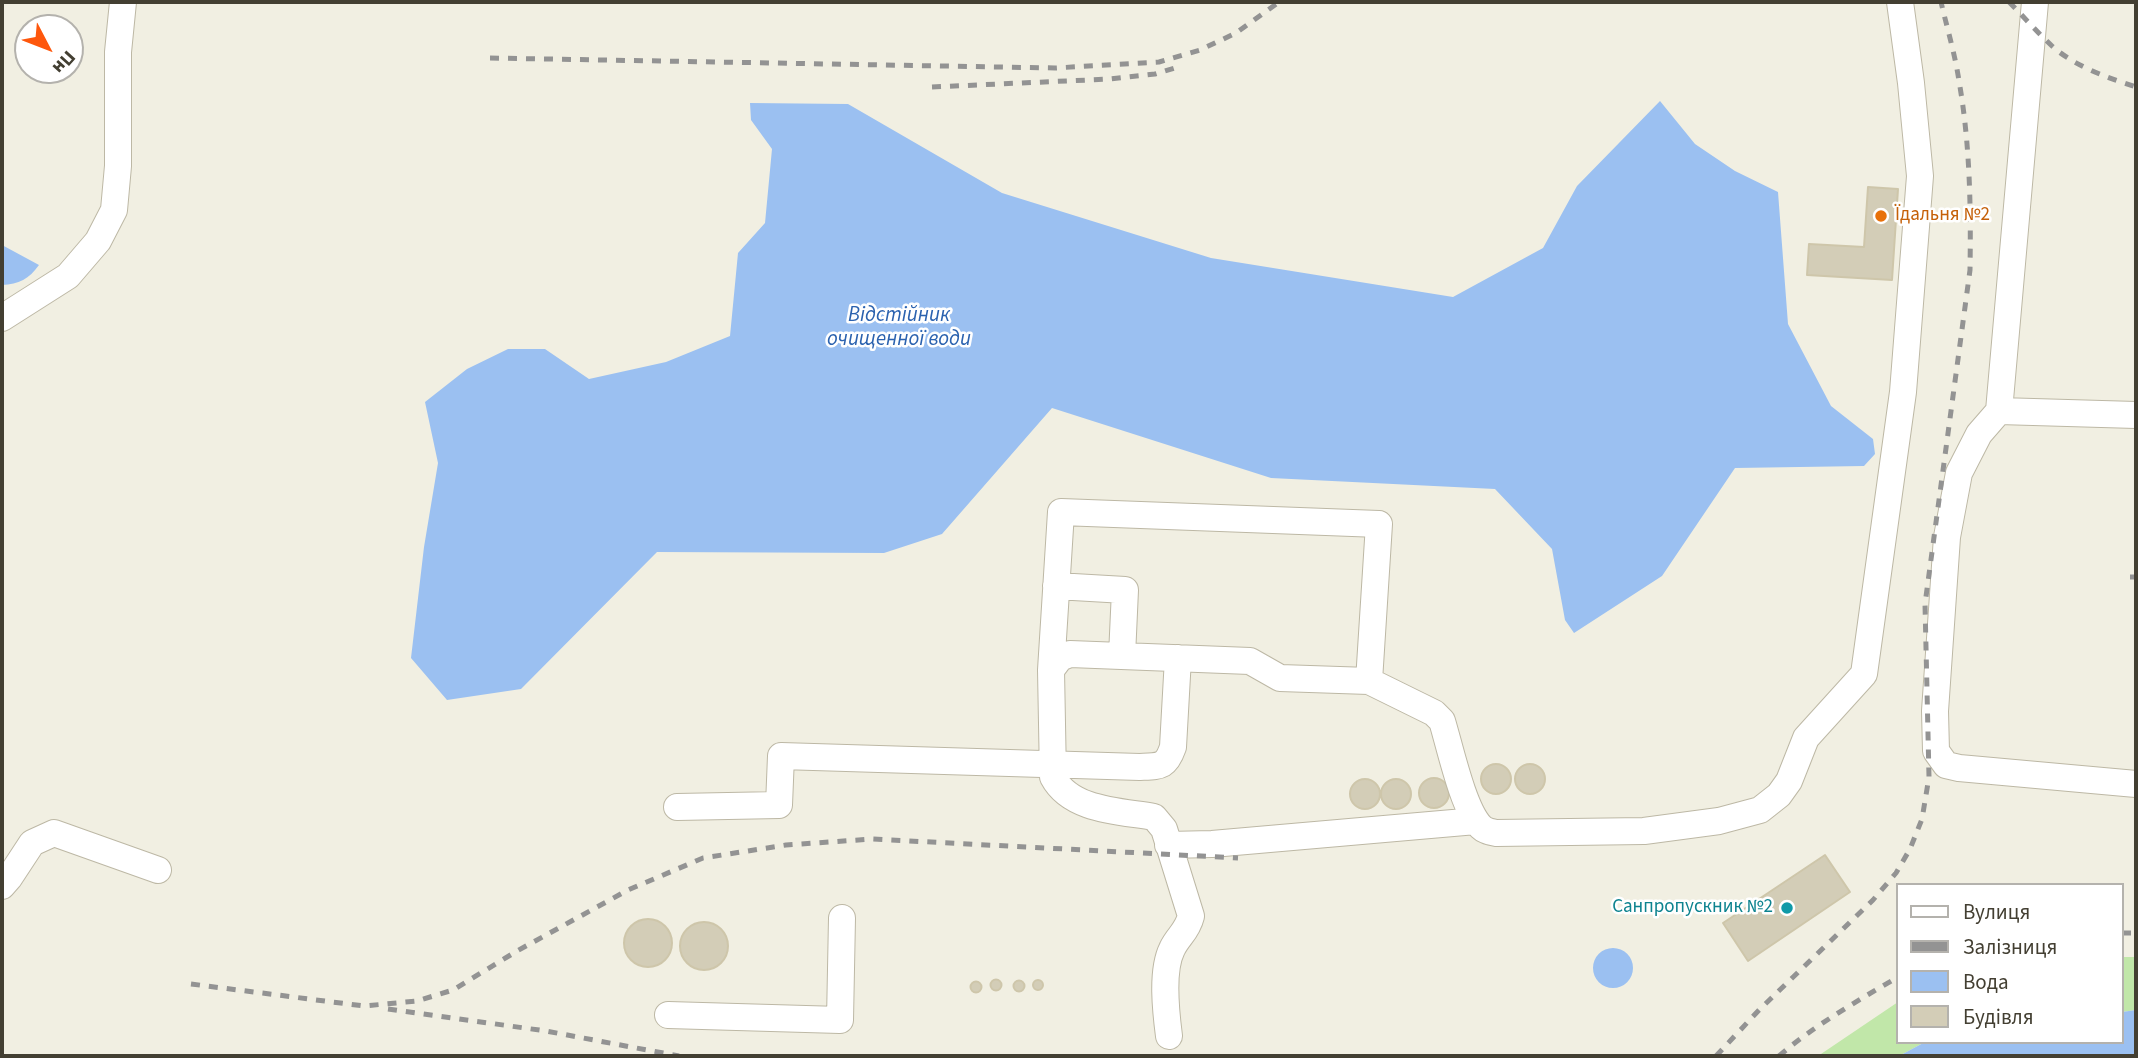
<!DOCTYPE html>
<html>
<head>
<meta charset="utf-8">
<style>
	body { margin:0 }
	#map { position:relative; width:2138px; height:1058px; overflow:hidden; background:#f1efe2; font-family:"Source Sans 3",sans-serif }
	canvas { display:block }
	.frame { position:absolute; inset:0; border:4px solid #433f32; pointer-events:none }
	.legend { position:absolute; left:1896px; top:883px; width:228px; height:161px; box-sizing:border-box; background:#fff; border:2px solid #b4b2ad; margin:0; padding:9px 12px; list-style:none; font-size:21px; color:#433f32 }
	.legend li { display:flex; align-items:center; gap:14px; height:35px }
	.legend b { width:35px; border:2px solid #b4b2ad }
	.north { position:absolute; left:14px; top:14px; width:70px; height:70px; box-sizing:border-box; background:#fff; border:2px solid #b4b2ad; border-radius:50%; rotate:132deg; font-size:19px; font-weight:700; line-height:28px; text-align:center; color:#433f32 }
	.north::after { content:''; display:block; margin:auto; width:24px; height:32px; background:#fe570c; clip-path:polygon(50% 0,100% 100%,50% 72%,0 100%) }
</style>
</head>
<body>
<div id="map">
<canvas width="2138" height="1058"></canvas>
<div class="frame"></div>
<ul class="legend">
<li><b style="height:9px;background:#fff"></b>Вулиця</li>
<li><b style="height:9px;background:#939393"></b>Залізниця</li>
<li><b style="height:19px;background:#9bc0f1"></b>Вода</li>
<li><b style="height:19px;background:#d3cdb7"></b>Будівля</li>
</ul>
<div class="north">Пн</div>
</div>
<script>
const g = document.querySelector('canvas').getContext('2d');
g.lineJoin = 'round';
function fillPath(path, color) {
  g.fillStyle = color;
  g.fill(path, 'evenodd');
}
function trace(path, color, width, dash) {
  g.strokeStyle = color;
  g.lineWidth = width;
  g.lineCap = dash ? 'butt' : 'round';
  g.setLineDash(dash || []);
  g.stroke(path);
}
function write(font, color, halo, rows, align = 'center') {
  g.font = font + ' "Source Sans 3",sans-serif';
  g.lineWidth = 5;
  g.setLineDash([]);
  g.textBaseline = 'middle';
  g.strokeStyle = halo;
  g.fillStyle = color;
  for (const [text, x, y, turn = 0] of rows) {
    g.save();
    g.translate(x, y);
    g.rotate((+turn || 0) * Math.PI / 180);
    g.textAlign = isNaN(turn) ? turn : align;
    if (halo) g.strokeText(text, 0, 0);
    g.fillText(text, 0, 0);
    g.restore();
  }
}
fillPath(new Path2D(`
	M2122,957h14v53l-14,2z
	M1898,1002v40h27l-26,14h-81z`), '#c1e7a9');
fillPath(new Path2D(`
	M1660,101l35,43 40,27 43,21 10,132 43,82 42,33 2,15 -11,12 -129,2 -73,108 -88,57 -9,-13 -13,-71 -57,-60 -224,-11 -219,-70 -110,126 -58,19 -227,-1 -136,137 -74,11 -36,-42 13,-111 14,-84 -13,-61 42,-33 41,-20h37l44,30 77,-17 64,-26 8,-83 27,-30 7,-74 -21,-29 -1,-17 98,1 154,89 209,65 242,39 90,-49 34,-62z
	M2,245l37,20c-10,14 -20,19 -37,20z
	M1593 968a20 20 0 1 1 40 0a20 20 0 1 1-40 0Z
	M2136,1010v46h-237l26,-14h197v-30z`), '#9bc0f1');
const building = new Path2D(`
	M1868,187l30,2 -6,91 -85,-5 2,-31 55,3z
	M1481 779a15 15 0 1 1 30 0a15 15 0 1 1-30 0Z
	M1515 779a15 15 0 1 1 30 0a15 15 0 1 1-30 0Z
	M1419 793a15 15 0 1 1 30 0a15 15 0 1 1-30 0Z
	M1381 794a15 15 0 1 1 30 0a15 15 0 1 1-30 0Z
	M1350 794a15 15 0 1 1 30 0a15 15 0 1 1-30 0Z
	M1825,855l25,37 -102,69 -25,-38z
	M624 943a24 24 0 1 1 48 0a24 24 0 1 1-48 0Z
	M680 946a24 24 0 1 1 48 0a24 24 0 1 1-48 0Z
	M990.5 985a5.5 5.5 0 1 1 11 0a5.5 5.5 0 1 1-11 0Z
	M1033 985a5 5 0 1 1 10 0a5 5 0 1 1-10 0Z
	M1013.5 986a5.5 5.5 0 1 1 11 0a5.5 5.5 0 1 1-11 0Z
	M970.5 987a5.5 5.5 0 1 1 11 0a5.5 5.5 0 1 1-11 0Z`);
fillPath(building, '#d3cdb7');
trace(building, '#cec6aa', 2);
const minor = new Path2D(`
	M2035,2l-36,409 137,4
	M2,318l66,-42 30,-35 16,-31 4,-44v-114l5,-50
	M1999,411l-20,23 -20,39 -12,64 -12,174 1,40 10,14 13,3 177,16
	M1056,586l69,4 -3,66
	M1051,670l10,-158 318,12 -10,157
	M677,807l102,-2 2,-49 359,11c21,-1 26,0 33,-20l5,-89
	M1168,845l44,-1 264,-23
	M2,886l7,-8 23,-35 22,-10 104,37
	M668,1015l172,5 2,-102
	M1169,1036c-3,-23 -8,-65 3,-87 6,-13 15,-17 19,-33l-27,-87 -10,-12c-34,-6 -83,-6 -101,-40l-2,-107 9,-12 10,-4 180,7 30,17 89,3 65,32 8,8c8,26 21,88 39,106 4,4 9,5 15,6l148,-2 75,-10 41,-11 19,-15 10,-14 17,-43 58,-64 39,-282 17,-216 -9,-93 -11,-81`);
trace(minor, '#bdb8a5', 28);
trace(minor, '#fff', 26);
trace(new Path2D(`
	M2009,2c14,14 28,30 43,44 22,20 56,32 84,41
	M490,58l565,10 104,-6 41,-12 36,-17 43,-31
	M932,87l178,-8 45,-5 23,-7
	M2130,577h6
	M2122,933h14
	M191,984l173,22 53,-5 36,-11 64,-39 111,-61 75,-32 83,-13 86,-6 366,19
	M388,1009l158,22 133,25
	M1716,1056l44,-47 113,-109 23,-27 14,-24 12,-30 7,-42 -4,-173 45,-334c1,-63 0,-127 -11,-189 -4,-27 -12,-53 -18,-79
	M1779,1056c36,-31 78,-55 119,-79`), '#939393', 5, [9, 9]);
for (const [x, y, r, color] of [
	[1881,216,7,"#e8710a"],
	[1787,908,7,"#0f9aa8"]
]) {
  const dot = new Path2D();
  dot.arc(x, y, r, 0, 2 * Math.PI);
  g.fillStyle = color;
  g.fill(dot);
  trace(dot, '#fff', 2.5);
}
write('19px', '#c56008', '#fff', [
	["Їдальня №2",1895,216]
], 'left');
write('19px', '#0d838f', '#fff', [
	["Санпропускник №2",1773,908]
], 'right');
write('italic 21px', '#2b62af', '#fff', [
	["Відстійник",899,316],
	["очищенної води",899,340]
]);
</script>
</body>
</html>
